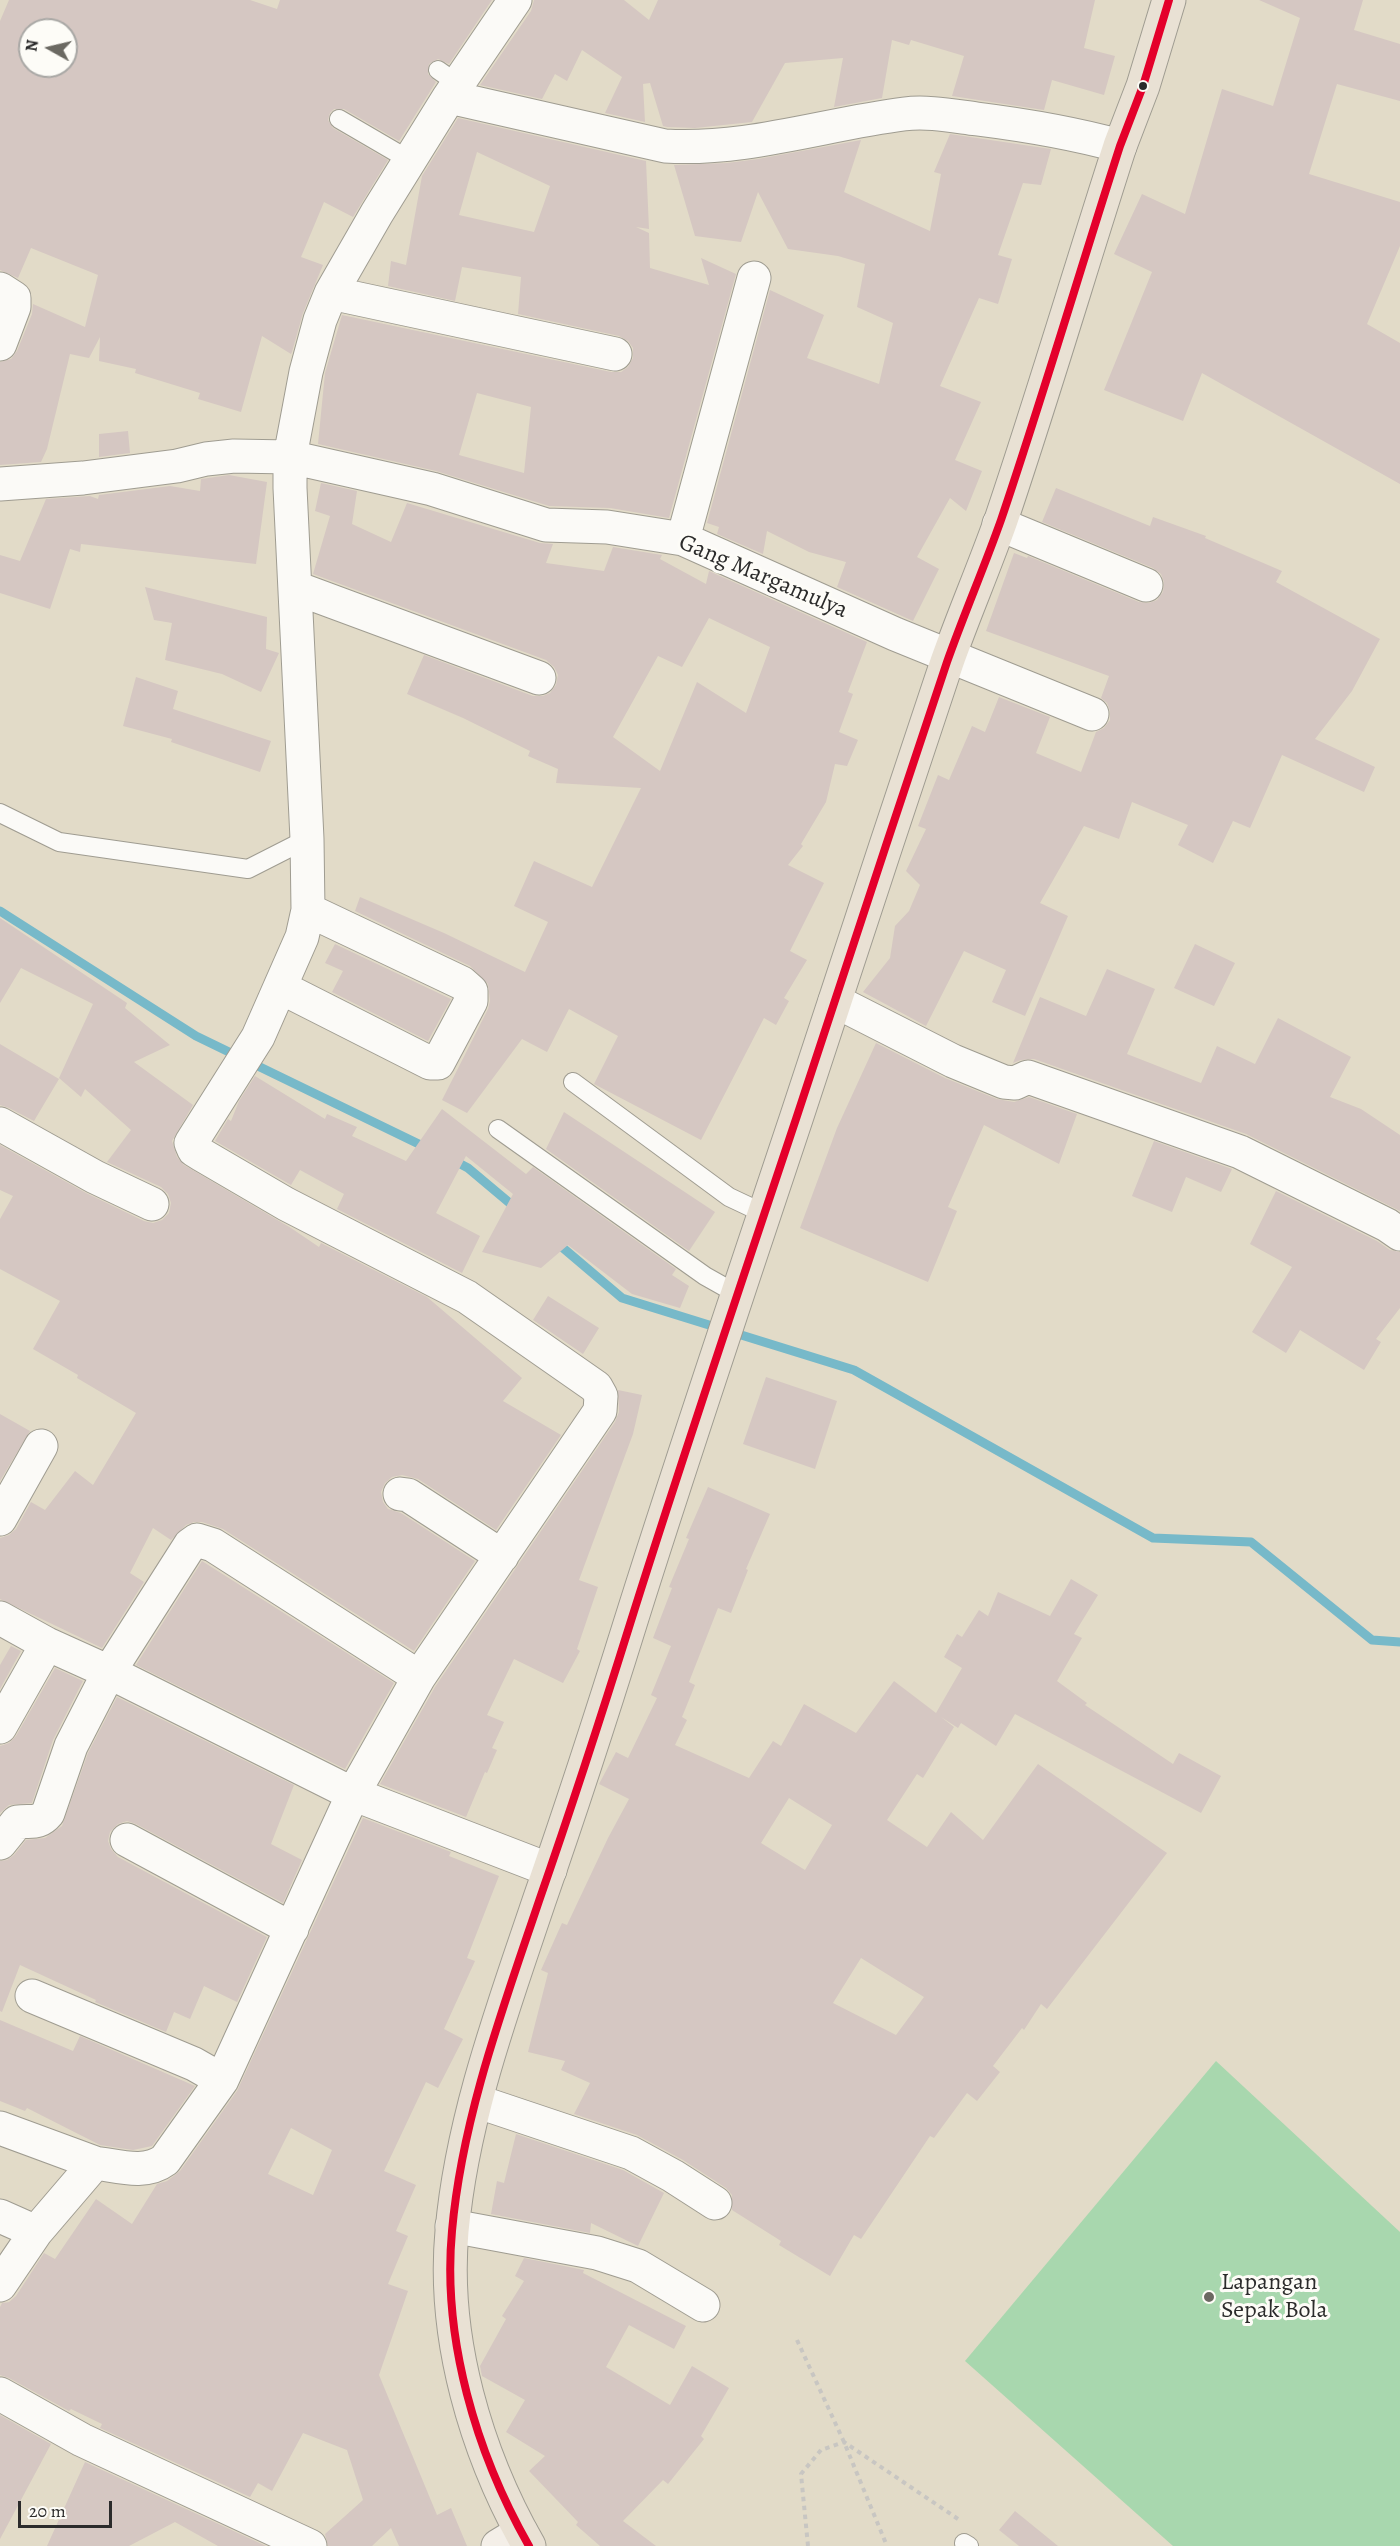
<!DOCTYPE html>
<html>
<head>
<meta charset="utf-8">
<style>
	body { margin:0 }
	#map { position:relative; width:1400px; height:2546px; overflow:hidden; background:#e2dbc8; font-family:Alegreya,serif }
	canvas { display:block }
	.north { position:absolute; left:18px; top:18px; width:60px; height:60px; box-sizing:border-box; background:#fdfcf7; border:2px solid #a9a8a5; border-radius:50%; rotate:278deg; font-size:16px; font-weight:700; line-height:24px; text-align:center; color:#2b2b2b }
	.north::after { content:''; display:block; margin:auto; width:21px; height:27px; background:#6b6962; clip-path:polygon(50% 0,100% 100%,50% 72%,0 100%) }
	.scale { position:absolute; left:18px; top:2501px; width:94px; height:27px; box-sizing:border-box; border:3px solid #2b2b2b; border-top:0; padding-left:8px; font-size:18px; line-height:21px; white-space:nowrap; color:#2b2b2b; -webkit-text-stroke:4px #fdfcf7; paint-order:stroke }
</style>
</head>
<body>
<div id="map">
<canvas width="1400" height="2546"></canvas>
<div class="north">N</div>
<div class="scale">20 m</div>
</div>
<script>
const g = document.querySelector('canvas').getContext('2d');
g.lineJoin = 'round';
function fillPath(path, color) {
  g.fillStyle = color;
  g.fill(path, 'evenodd');
}
function trace(path, color, width, dash) {
  g.strokeStyle = color;
  g.lineWidth = width;
  g.lineCap = dash ? 'butt' : 'round';
  g.setLineDash(dash || []);
  g.stroke(path);
}
function write(font, color, halo, rows, align = 'center') {
  g.font = font + ' Alegreya,serif';
  g.lineWidth = 6;
  g.setLineDash([]);
  g.textBaseline = 'middle';
  g.strokeStyle = halo;
  g.fillStyle = color;
  for (const [text, x, y, turn = 0] of rows) {
    g.save();
    g.translate(x, y);
    g.rotate((+turn || 0) * Math.PI / 180);
    g.textAlign = isNaN(turn) ? turn : align;
    if (halo) g.strokeText(text, 0, 0);
    g.fillText(text, 0, 0);
    g.restore();
  }
}
fillPath(new Path2D(`
	M1216,2061l184,171v314h-227l-208,-185z`), '#a8d7ae');
trace(new Path2D(`
	M0,911l196,125 231,112
	M451,1159l17,9 50,42
	M556,1242l66,56 232,72 299,168 98,4 121,98 28,2`), '#77b9c9', 9);
fillPath(new Path2D(`
	M9,0h241l27,9 3,-9h212l-43,64 -11,-5 -9,5 -1,10 8,8 -37,59 -55,-32h-10l-4,4 -2,7 5,8 55,32 -35,57 -29,-15 -23,55 22,8 -20,48 -11,39 -1,2 -29,-18 -21,76 -43,-13 2,-6 -65,-20 1,-4 -37,-8 1,-24 -11,21 -19,-4 -23,95 -6,13 -41,3v-103l11,-3 6,-8 15,-37 1,-10 52,23 13,-52 -67,-27 -13,30 -18,-8v-249zM30,30h36v36h-36z
	M534,0h90l25,20 9,-20h437l-11,48 31,8 -11,39 -52,-15 -8,30 -92,-14 12,-40 -53,-16 -2,5 -17,-5 -10,58 -48,9 9,-49 -58,5 -33,59 -57,6 -28,-1 -4,-1 -13,-43 -7,1 2,38 -40,-9 17,-36 -40,-27 -15,31 -12,-7 -13,25 -62,-14 51,-74z
	M1259,0h104l-9,30 46,14v57l-63,-17 -28,90 91,28v44l-33,78 33,19v141l-198,-111 -19,48 -79,-31 48,-118 -38,-18 28,-60 43,20 37,-125 51,17 27,-88z
	M458,118l188,43 3,68 -13,-2 13,6 1,35 59,17 -8,-27 35,16 -67,244 -59,-10 -61,-2 -113,-35 -118,-27 7,-71 17,-58 269,57h10l7,-5 5,-9v-10l-5,-7 -9,-5 -101,-22 3,-37 -59,-10 -7,34 -67,-15 3,-25 15,4 16,-89zM477,152l73,34 -16,46 -75,-17zM477,393l54,14 -7,66 -65,-18z
	M950,134l101,15 -10,36 -18,-2 -25,72 14,4 -14,45 -19,-6 -39,88 41,16 -26,58 27,11 -16,40 -16,-13 -33,59 22,12 -26,52 -76,-34 9,-25 -37,-10 -42,-21 -4,23 -46,-20 2,-7 -12,-4 63,-233 54,25 -17,43 72,26 14,-61 -36,-16 8,-43 -27,-8 -50,-7 -30,-57 -17,50 -46,-6 -21,-71 53,-2 31,-4 103,-19 -17,52 86,39 11,-57 -7,-2z
	M128,431l2,22 -31,4v-23z
	M229,475l38,7 -11,82 -175,-20 -1,8 -10,-3 -20,60 -50,-16v-38l20,6 26,-62 44,-3 8,3 1,-4 71,-9 30,5 1,-12z
	M321,483l36,8 -5,33 39,18 16,-39 133,40 13,1 -7,19 58,8 9,-24 49,8 -2,4 46,25 3,-13 158,71 -19,50 5,2 -14,38 19,8 -11,26 -12,-2 -9,38 -25,42 2,2 -15,19 36,18 -34,68 17,9 -23,38 5,3 -13,24 -12,-7 -63,122 -107,-56 24,-48 -49,-27 -22,43 -25,-13 -55,74 -25,-13 46,-91 2,-8 -2,-17 -18,-18 -115,-55 5,-14 84,36 81,39 23,-50 -34,-16 20,-45 58,26 49,-99 -85,-5 2,-14 -30,-13 2,-5 -67,-33 -56,-24 17,-39 109,41h10l7,-3 6,-8 2,-10 -4,-8 -8,-7 -233,-86 17,-58 -15,-5zM709,618l61,29 -24,66 -49,-31 -37,89 -47,-34 45,-81 24,11z
	M1056,488l94,38 3,-9 53,19 -1,2 77,33 -6,11 104,57 -28,52 -37,48 60,28 -11,25 -82,-37 -32,73 -17,-7 -20,42 -35,-18 10,-20 -56,-23 -13,37 -35,-13 -44,77 28,13 -43,100 -33,-14 14,-32 -42,-19 -38,75 -63,-34 27,-34 5,-32 14,-15 11,-26 -14,-14 20,-42 -8,-3 20,-51 11,5 23,-54 13,6 14,-35 51,20 -14,36 45,19 15,-40 8,-4 6,-8v-9l-3,-8 -6,-5 8,-22 -123,-45 28,-78 13,5 1,-2 111,46 10,1 8,-3 6,-8 1,-10 -3,-8 -8,-6 -111,-46z
	M145,587l122,30 -1,32 13,4 -18,39 -39,-18 -57,-14 7,-37 -18,-3z
	M136,677l42,14 -5,18 98,32 -11,31 -89,-30 1,-3 -49,-13z
	M0,918l127,85 -2,5 45,37 -36,17 59,43 -21,36 5,16 7,8 107,63 28,19 2,-4 106,54 95,81 -19,23 58,34 -65,95 -78,-51 -16,-4 -10,2 -7,6 -4,9 2,10 5,7 13,4 74,48 -61,90 -191,-122 -21,-7h-8l-8,3 -15,15 -18,-12 -23,45 14,9 -42,66 -102,-49v-61l9,-3 7,-6 15,-27 14,8 30,-39 18,14 43,-72 -59,-35 1,-3 -45,-26 27,-48 -60,-32v-50l13,-23 -13,-6v-45l86,48 58,28 9,2 9,-3 7,-7 2,-10 -3,-9 -7,-7 -54,-25 24,-32 -46,-41 -4,8 -22,-19 34,-74 -72,-36 -21,35z
	M335,944l116,55 -23,42 -96,-49 11,-21 -18,-8z
	M1195,944l40,19 -21,43 -40,-18z
	M1107,969l48,20 -28,65 74,29 16,-37 38,18 23,-46 73,39 -21,40 31,12 39,26v76l-154,-77 -212,-75 -13,1 -8,3 27,-66 46,19z
	M876,1043l69,35 52,21 17,3 15,-5 48,17 -18,50 -75,-39 -36,82 9,4 -29,71 -128,-54 37,-100z
	M0,1044l59,35 -25,42 -25,-13 -9,-3z
	M255,1076l70,43 2,-5 30,13 -5,9 54,25 36,-52 84,65 7,-7 143,102 -4,6 17,11 -9,22 -48,-14 -64,-49 -27,23 -59,-16 31,-58 -47,-38 -30,57 44,23 -18,37 -125,-64 7,-15 -44,-24 -9,15 -76,-44 13,-22 3,2 8,-20z
	M564,1112l151,100 -26,39 -143,-102z
	M1154,1141l78,28 -11,23 -35,-15 -14,35 -40,-16z
	M1276,1191l101,50 13,9 10,2v56l-24,31 5,3 -17,28 -64,-40 -14,23 -34,-21 40,-65 -42,-23z
	M548,1296l51,32 -16,26 -50,-34z
	M766,1377l71,24 -22,68 -72,-25z
	M618,1390l24,5 -9,39 -54,146 19,7 -21,62 3,2 -17,32 -49,-24 -27,56 17,7 -12,26 5,2 -10,23 -2,-1 -19,45 -86,-33 55,-97 180,-265 4,-10z
	M0,1414l30,17 -30,50z
	M708,1487l62,27 -24,55 2,1 -17,43 -13,-5 -29,74 6,3 -13,32 5,3 -12,25 74,33 24,-37 8,5 23,-42 52,29 38,-52 42,32 26,-45 -18,-11 13,-23 5,3 17,-27 9,6 10,-24 52,24 21,-37 27,16 -24,39 8,4 -25,43 30,22 -2,2 88,59 6,-11 42,23 -20,37 -186,-99 -19,32 -35,-23 -3,5 -17,-11 13,10 -31,51 -6,-4 -30,46 40,27 24,-35 32,28 55,-76 129,89 -120,156 -6,-5 -17,26 -2,-2 -29,38 7,6 -23,29 -10,-8 -33,45 -4,-2 -69,103 -7,-4 -24,41 -51,-31 2,-4 -49,-31v-15l-6,-7 -43,-28 -46,-25 -63,-21 16,-31 -29,-13 4,-9 -37,-9 20,-79 -7,-3 21,-47 5,2 41,-87 21,-39 -30,-15 17,-32 12,6 29,-60 -6,-3 20,-49 -18,-8 19,-50 -3,-1 20,-48 -3,-1zM789,1798l43,27 -27,45 -44,-27zM861,1958l63,39 -28,38 -63,-32z
	M202,1561l192,122 -49,86 -209,-104z
	M11,1646l10,5 -21,38v-24z
	M55,1668l28,13 -30,59 -21,63 -23,2 -9,8v-67l9,-3 7,-7z
	M117,1697l177,88 -23,59 31,16 -19,43 -147,-79 -9,-3 -9,3 -8,8 -2,9 3,8 7,8 149,80 -30,65 -33,-16 -14,33 -16,-7 -8,20 -71,-30 1,-2 -76,-35 -18,47 -2,-1v-150l7,-1 7,-5 12,-15 19,-2 17,-12 26,-73z
	M363,1818l88,34 -2,4 50,20 -32,82 8,3 -31,68 19,10 -25,49 -12,-6 -42,89 32,14 -20,46 12,5 -20,48 20,7 -29,84 58,140 14,-7 16,38h-68l-8,-18 -19,18h-44l-3,-12 38,-34 -16,-50 -44,-17 -31,58 -14,-8 -8,14 -150,-69 2,-4 -31,-15 -2,2 -60,-33 -9,-3v-68l2,-4 7,-1 7,-6 28,-43 11,6 41,-60 36,25 25,-40 10,-3 13,-10 57,-80zM291,2128l41,22 -19,45 -45,-21z
	M0,2020l73,31 7,-15 115,50 -43,60 -19,4 -33,-5 -73,-37 -2,3 -25,-10z
	M516,2134l107,36 41,23 -26,53 -47,-23 -1,10 -99,-19 6,-33 7,2z
	M524,2258l60,12 -1,3 103,53 -12,23 -45,-24 -23,42 64,38 22,-39 37,22 -28,48 3,3 -36,45 -5,-4 -40,41 33,25h-56l-24,-21 2,-3 -49,-51 16,-15 -39,-24 19,-32 -43,-24 -2,-10 26,-47 -4,-3 22,-35 -9,-5z
	M0,2415l51,29 -51,95z
	M85,2462l181,84h-48l-43,-24 -46,24h-82z
	M1015,2511l43,35h-39l-20,-16z`), '#d5c7c2');
const lane = new Path2D(`
	M438,70l20,14
	M339,119l72,42
	M0,813l59,29 189,27 59,-30
	M573,1082l156,115 36,17
	M498,1129l207,147 32,18
	M964,2543l5,3`);
const street = new Path2D(`
	M449,97l216,49c81,5 160,-22 239,-32 24,-3 49,2 73,5 48,6 96,14 143,27
	M0,289l14,9v9l-14,37
	M331,293l284,61
	M0,484l83,-6 94,-12 29,-7 28,-3 56,1 142,32 114,36 61,2 76,12 212,95 197,80
	M999,524l147,61
	M683,539l71,-261
	M296,588l243,90
	M280,987l150,76h8l33,-62v-10l-9,-8 -154,-73
	M835,1001l118,60 51,21 11,1 13,-6 212,75 147,73 13,9
	M0,1124l95,53 57,27
	M400,1494l8,1 94,61
	M0,1519l41,-73
	M0,1618l47,26 62,28 244,122 197,76
	M0,1727l47,-83
	M127,1840l165,89
	M0,1843l17,-21c14,-2 21,3 31,-9l23,-67 38,-74 81,-127 7,-5 16,5 206,132
	M32,1996l162,68 28,16
	M476,2101l155,52 42,23 42,27
	M0,2128l95,35
	M0,2216l36,16
	M452,2226l145,27 41,13 65,39
	M0,2285l36,-53 59,-69c24,3 50,12 70,-3l57,-80 131,-286 66,-117 181,-266 1,-15 -5,-9 -129,-90 -181,-93 -84,-49 -8,-5 -3,-7 67,-106 44,-100 6,-27 -1,-71 -17,-351v-31l16,-85 14,-52 11,-27 46,-80 72,-116 66,-97
	M0,2394l82,46 228,106`);
const secondary = new Path2D(`
	M498,2546l23,-14`);
const primary = new Path2D(`
	M529,2546c-53,-93 -87,-208 -77,-315 10,-113 51,-223 87,-330 32,-92 62,-184 91,-277 53,-169 110,-337 166,-505 50,-152 100,-305 151,-457 17,-48 37,-94 54,-142 42,-124 79,-250 119,-374l23,-60 26,-86`);
trace(lane, '#9f9c91', 20);
trace(street, '#9f9c91', 35);
trace(secondary, '#9f9c91', 35);
trace(primary, '#9f9c91', 35);
trace(new Path2D(`
	M797,2340l47,102 43,104
	M808,2546l-7,-72 20,-24 23,-8 114,77`), '#c8c6c2', 4, [4.5, 4.5]);
trace(lane, '#fbfaf7', 18);
trace(street, '#fbfaf7', 33);
trace(secondary, '#f4efe8', 33);
trace(primary, '#e9e1d4', 33);
trace(new Path2D(`
	M529,2546c-53,-93 -87,-208 -77,-315 10,-113 51,-223 87,-330 32,-92 62,-184 91,-277 53,-169 110,-337 166,-505 50,-152 100,-305 151,-457 17,-48 37,-94 54,-142 42,-124 79,-250 119,-374l23,-60 26,-86`), '#e4002b', 8);
for (const [x, y, r, color] of [
	[1143,86,5,"#2b2b2b"],
	[1209,2297,6,"#6b6962"]
]) {
  const dot = new Path2D();
  dot.arc(x, y, r, 0, 2 * Math.PI);
  g.fillStyle = color;
  g.fill(dot);
  trace(dot, '#fdfcf7', 2);
}
write('24px', '#2b2b2b', '#fdfcf7', [
	["Gang Margamulya",763,577,23]
]);
write('24px', '#2b2b2b', '#fdfcf7', [
	["Lapangan",1221,2283],
	["Sepak Bola",1221,2311]
], 'left');
</script>
</body>
</html>
